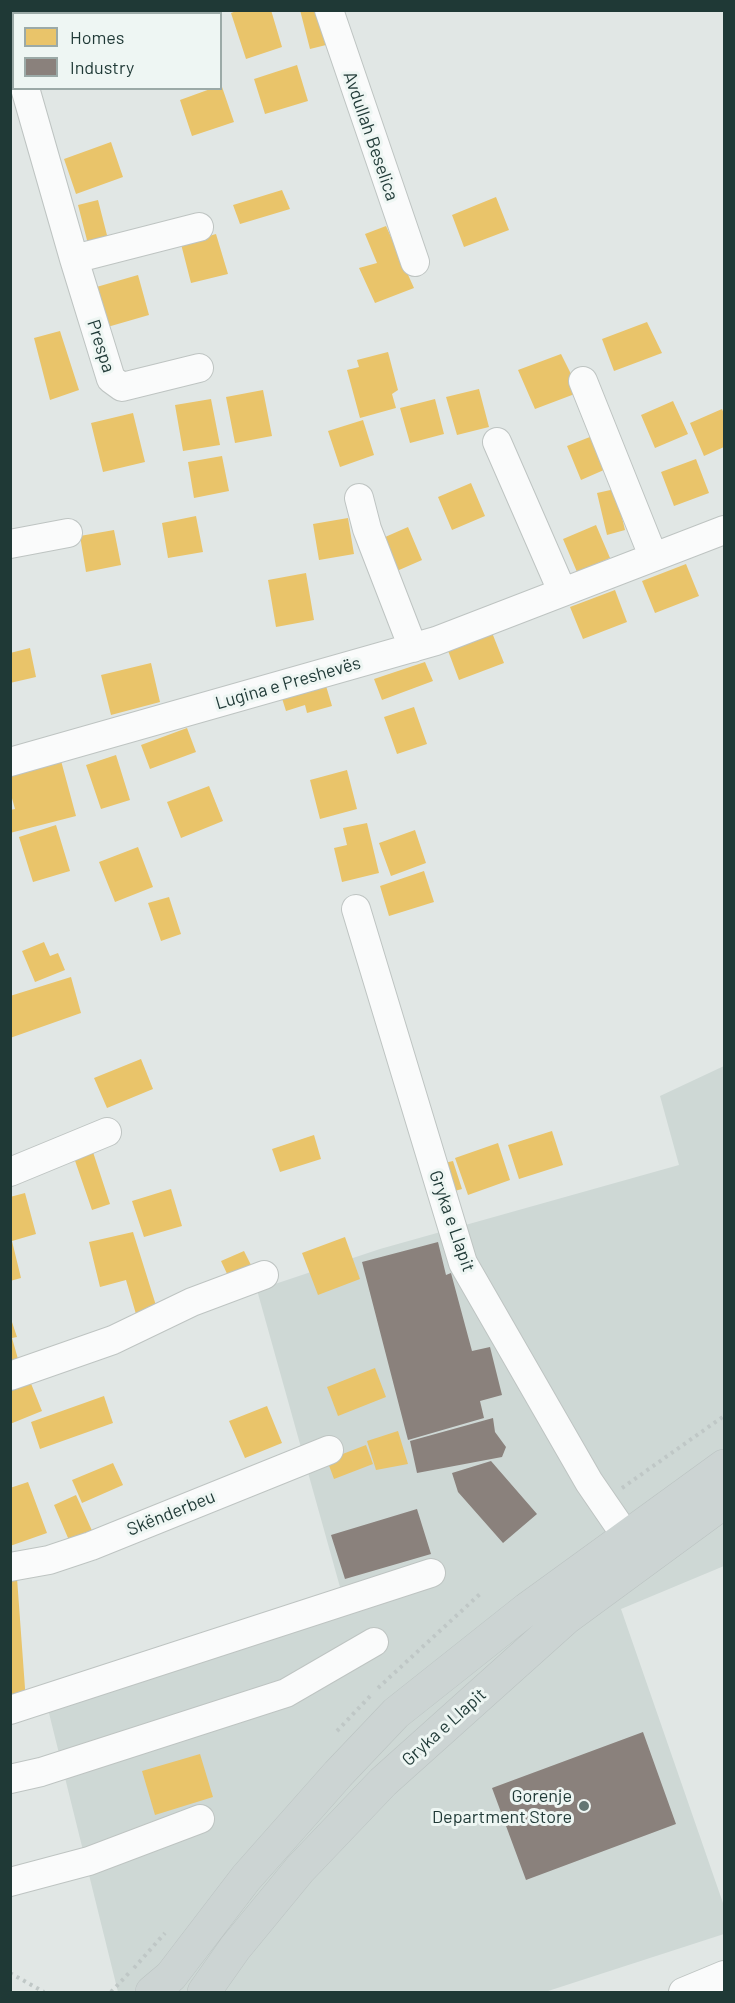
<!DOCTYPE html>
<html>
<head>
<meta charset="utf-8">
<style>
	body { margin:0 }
	#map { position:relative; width:735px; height:2003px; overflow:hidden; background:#e1e7e5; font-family:Barlow,sans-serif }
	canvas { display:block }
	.frame { position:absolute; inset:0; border:12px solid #1f3936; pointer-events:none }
	.legend { position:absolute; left:12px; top:12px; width:210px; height:78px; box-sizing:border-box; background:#eef6f3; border:2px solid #9baaa7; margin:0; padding:8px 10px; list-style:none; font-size:18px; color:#1f3936 }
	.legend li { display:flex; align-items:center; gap:12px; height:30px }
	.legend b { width:30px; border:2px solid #9baaa7 }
</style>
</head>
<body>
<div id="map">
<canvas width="735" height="2003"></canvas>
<div class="frame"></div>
<ul class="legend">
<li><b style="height:16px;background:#e9c46a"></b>Homes</li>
<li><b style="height:16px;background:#8a817c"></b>Industry</li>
</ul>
</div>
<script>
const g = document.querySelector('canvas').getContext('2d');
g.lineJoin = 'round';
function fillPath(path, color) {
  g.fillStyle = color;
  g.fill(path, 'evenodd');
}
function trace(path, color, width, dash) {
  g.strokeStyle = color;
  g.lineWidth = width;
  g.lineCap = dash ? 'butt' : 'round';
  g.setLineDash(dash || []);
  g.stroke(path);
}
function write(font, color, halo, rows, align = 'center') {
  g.font = font + ' Barlow,sans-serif';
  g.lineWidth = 6;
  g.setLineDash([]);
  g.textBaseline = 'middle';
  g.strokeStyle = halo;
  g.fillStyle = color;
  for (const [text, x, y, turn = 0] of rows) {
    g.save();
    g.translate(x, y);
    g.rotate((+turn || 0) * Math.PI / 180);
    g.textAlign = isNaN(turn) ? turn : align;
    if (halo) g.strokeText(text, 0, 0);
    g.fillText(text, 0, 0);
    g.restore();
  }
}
fillPath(new Path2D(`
	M724,1066v500l-103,43 103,297v28l-179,58h-427l-72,-291 299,-96 -88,-315 123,-41 299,-84 -19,-69z`), '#ced8d5');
fillPath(new Path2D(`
	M22,10h47l1,4h-50l-1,-2z
	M239,10h32l11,37 -36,12 -15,-46z
	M300,10h22l8,34 -20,5z
	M297,65l11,36 -43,13 -11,-35z
	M221,84l13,38 -42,14 -12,-36 33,-12h7z
	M111,142l12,35 -47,17 -12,-35z
	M282,190l8,19 -50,15 -7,-19z
	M496,197l13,33 -45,17 -12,-32z
	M98,200l11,43 -20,5 -11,-43z
	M386,226l28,62 -39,15 -16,-35 18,-5 -12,-29z
	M216,234l12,40 -37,9 -10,-39z
	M138,275l11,40 -45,13 -11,-40z
	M647,322l15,31 -48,18 -12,-32z
	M60,331l19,59 -29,10 -16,-62z
	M388,352l10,38 -6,4 4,14 -36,10 -13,-48 12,-3 -2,-7z
	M561,354l19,38 -45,17 -17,-39z
	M479,389l10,38 -32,8 -11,-38z
	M263,390l9,46 -37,7 -9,-46z
	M211,399l9,46 -37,6 -8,-46z
	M435,399l9,35 -34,9 -10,-35z
	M673,401l15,33 -33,14 -14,-33z
	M722,409l2,5v33l-20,9 -14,-33z
	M133,413l12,49 -42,10 -12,-49z
	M363,420l11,35 -34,12 -12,-36z
	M600,433l13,33 -32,14 -14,-34z
	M222,456l7,35 -35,7 -6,-36z
	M696,459l13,34 -35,13 -13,-34z
	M471,483l14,33 -33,14 -14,-33z
	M615,489l10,41 -18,5 -10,-42z
	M196,516l7,36 -35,6 -6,-35z
	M348,518l6,36 -35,6 -6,-36z
	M596,525l14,33 -33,14 -14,-33z
	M408,527l14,33 -32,14 -14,-33z
	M114,530l7,35 -35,7 -6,-36z
	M686,564l13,32 -44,17 -13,-32z
	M306,573l8,47 -38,7 -8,-47z
	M615,590l12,32 -44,17 -13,-32z
	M491,630l13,33 -45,17 -12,-32z
	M30,648l6,29 -26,6v-30z
	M425,662l8,19 -51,19 -8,-21z
	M151,663l9,39 -49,13 -10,-40z
	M324,679l8,27 -25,7 -2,-8 -19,6 -6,-19z
	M414,707l13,37 -30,10 -13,-37z
	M187,728l9,24 -46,17 -9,-24z
	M116,755l14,45 -29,9 -15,-44z
	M60,757l16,59 -66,17v-23l5,-1 -5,-18v-21z
	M347,770l10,39 -37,10 -10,-39z
	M209,786l14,35 -42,17 -14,-36z
	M367,823l12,50 -37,9 -8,-34 13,-3 -4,-17z
	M56,825l14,46 -37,11 -14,-45z
	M415,830l11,33 -35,13 -12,-33z
	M138,847l15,40 -38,15 -16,-40z
	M424,871l10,31 -45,14 -9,-30z
	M169,897l12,37 -20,7 -13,-38z
	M44,942l6,14 8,-3 7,17 -30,12 -13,-31z
	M71,977l10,36 -71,25v-42z
	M141,1059l12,30 -46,19 -13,-30z
	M552,1131l11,34 -44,14 -11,-34z
	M314,1135l7,24 -41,13 -8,-23z
	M498,1143l12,37 -42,15 -13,-37z
	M91,1146l19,58 -18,6 -20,-58z
	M453,1161l9,28 -15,4 -7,-29z
	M171,1189l11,37 -38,11 -12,-36z
	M25,1193l11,41 -24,7 9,37 -11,3v-84z
	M133,1232l26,83 -21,6 -12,-41 -26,7 -11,-45z
	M345,1237l15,42 -42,16 -16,-42z
	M244,1251l9,18 -23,11 -9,-19z
	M10,1316l7,21 -5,1 6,21 -8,2z
	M375,1368l11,29 -48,19 -11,-29z
	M28,1376l14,35 -32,13v-42z
	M104,1396l9,27 -73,26 -9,-27z
	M267,1406l15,37 -37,15 -16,-37z
	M398,1431l10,33 -32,6 -9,-29z
	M366,1445l7,19 -39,15 -7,-19z
	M113,1463l10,22 -41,18 -10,-23z
	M28,1482l19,51 -37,13v-58z
	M76,1495l18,40 -23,10 -17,-40z
	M17,1578l9,124 -16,3v-126z
	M200,1754l13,43 -58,18 -13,-44z`), '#e9c46a');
fillPath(new Path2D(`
	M438,1242l8,33 5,-2 21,78 18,-4 12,48 -22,6 4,17 -76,22 -46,-178z
	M493,1418l2,14 11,15 -4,10 -85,16 -7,-32z
	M491,1461l46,53 -34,29 -45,-51 -6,-19z
	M417,1509l14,45 -86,25 -14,-44z
	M643,1732l33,92 -150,56 -34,-92z`), '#8a817c');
const minor = new Path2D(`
	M329,10l86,252
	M10,37l4,11
	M25,88l49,171 37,120 11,8 77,-19
	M74,259l125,-32
	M583,381l70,175
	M497,442l65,149
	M359,498l8,31 46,119
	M10,544l58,-11
	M10,762l426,-121 288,-111
	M356,909l107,354 126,219 37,54
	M10,1172l97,-40
	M10,1376l103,-36 79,-38 72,-27
	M10,1567l39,-7 42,-14 238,-96
	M10,1710l421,-137
	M10,1779l31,-7 245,-79 88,-51
	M10,1882l79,-21 111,-42
	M683,1992l41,-17`);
const major = new Path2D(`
	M152,1992l19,-16 75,-98 92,-104 58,-61 131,-104 197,-143
	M204,1992l31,-44 65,-79 83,-87 183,-164 158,-116`);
trace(minor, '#bec4c2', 30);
trace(major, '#bbc3c2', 34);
trace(new Path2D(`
	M622,1488l102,-72
	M378,1688l103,-95
	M337,1731l36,-38
	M134,1968l31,-35
	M10,1973l34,19
	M111,1992l18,-19`), '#bfc7c6', 4, [3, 4.5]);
trace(minor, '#fafbfb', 28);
trace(major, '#ccd4d3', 33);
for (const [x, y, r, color] of [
	[584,1806,6,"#637673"]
]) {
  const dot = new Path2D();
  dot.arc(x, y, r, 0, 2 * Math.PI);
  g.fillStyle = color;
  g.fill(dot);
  trace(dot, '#eef6f3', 2);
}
write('18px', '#1f3936', '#eef6f3', [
	["Avdullah Beselica",371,136,71],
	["Prespa",101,346,72],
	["Lugina e Preshevës",288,683,-16],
	["Gryka e Llapit",452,1221,71],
	["Skënderbeu",171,1513,-22],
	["Gryka e Llapit",444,1727,-42]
]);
write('18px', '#1f3936', '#eef6f3', [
	["Gorenje",572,1796],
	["Department Store",572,1817]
], 'right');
</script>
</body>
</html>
